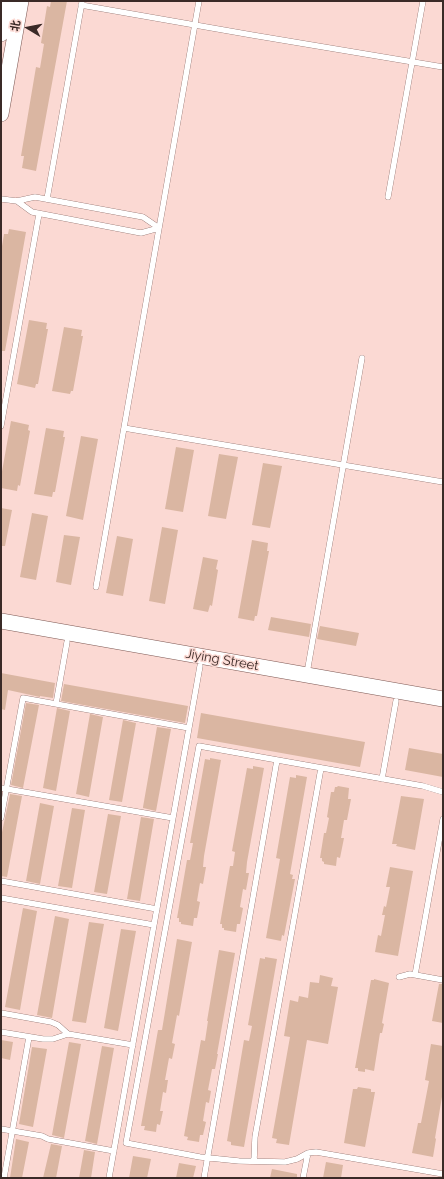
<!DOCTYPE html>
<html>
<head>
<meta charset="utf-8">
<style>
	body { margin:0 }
	#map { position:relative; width:444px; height:1179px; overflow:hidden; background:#fbd9d3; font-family:Raleway,"Noto Sans SC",sans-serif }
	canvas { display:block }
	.frame { position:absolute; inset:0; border:2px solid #3a2a27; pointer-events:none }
	.north { position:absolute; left:8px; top:8px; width:40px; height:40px; -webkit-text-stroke:3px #fbd9d3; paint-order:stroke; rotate:280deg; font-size:11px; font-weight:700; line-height:16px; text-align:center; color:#3a2a27 }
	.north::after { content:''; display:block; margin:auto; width:14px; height:18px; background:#3a2a27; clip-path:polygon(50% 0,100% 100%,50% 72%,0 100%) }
</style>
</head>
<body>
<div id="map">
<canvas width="444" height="1179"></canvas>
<div class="frame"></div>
<div class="north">北</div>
</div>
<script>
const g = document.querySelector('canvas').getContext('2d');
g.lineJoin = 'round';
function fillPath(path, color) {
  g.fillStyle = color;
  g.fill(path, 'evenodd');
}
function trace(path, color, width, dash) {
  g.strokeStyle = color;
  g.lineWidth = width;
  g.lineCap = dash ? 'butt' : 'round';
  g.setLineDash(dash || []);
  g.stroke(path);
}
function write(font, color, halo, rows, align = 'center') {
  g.font = font + ' Raleway,sans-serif';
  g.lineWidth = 3;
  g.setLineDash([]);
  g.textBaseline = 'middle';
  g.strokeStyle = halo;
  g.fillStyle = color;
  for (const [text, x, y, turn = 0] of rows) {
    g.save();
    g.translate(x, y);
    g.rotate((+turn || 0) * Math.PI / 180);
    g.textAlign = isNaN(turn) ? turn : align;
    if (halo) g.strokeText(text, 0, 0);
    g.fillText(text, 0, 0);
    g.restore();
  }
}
fillPath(new Path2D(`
	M51,1h16l-31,170 -14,-3 2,-12h-3l15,-89 4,1 4,-24 -3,-1 6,-37 3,1z
	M9,229l17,3 -21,119h-4v-99l3,-18h4z
	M29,320l18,3 -1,6h2l-10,55h-2l-1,4 -18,-4z
	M64,327l18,3 -1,6h2l-10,55h-2l-1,3 -18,-3z
	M11,421l18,4 -1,5 2,1 -10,55 -2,-1 -1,6 -16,-3v-11z
	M46,428l18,3 -1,6h2l-10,55h-2l-1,5 -18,-3z
	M81,436l17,3 -15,81 -17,-4z
	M176,447l18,3 -11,62 -18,-3z
	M219,454l19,3 -12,62 -18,-3z
	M263,463l19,3 -12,62 -18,-3z
	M1,508l11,2 -7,36h-4z
	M32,513l16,3 -12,64 -16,-3z
	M162,527l16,3 -13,74 -16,-3z
	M64,535l16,2 -9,48 -15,-3z
	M117,536l16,3 -10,57 -17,-3z
	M252,540l16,3 -1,8h2l-12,65h-2l-1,5 -16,-3z
	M203,557l15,3 -2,9 2,1 -6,36 -2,-1 -2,7 -15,-3z
	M271,617l40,7 -2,13 -41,-7z
	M320,626l39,7 -3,13 -39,-7z
	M1,673l54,10 -2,15 -13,-2v1l-32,-7 -3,20 -4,-1z
	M64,684l124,22 -3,17 -124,-22z
	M26,703l13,2 -16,83 -12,-3z
	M57,708l13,3 -14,80 -13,-3z
	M201,713l164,29 -5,25 -163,-29z
	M90,714l13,3 -14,80 -13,-3z
	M123,720l13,3 -14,79 -13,-2z
	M157,727l14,2 -15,82 -13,-3v-1z
	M409,748l34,6v23l-38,-7z
	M210,758l11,2 -17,96 -1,11h3l-3,17 -3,-1 -3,18 3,1 -3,16h-3l-1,8 -12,-2v-2h-2v-4h-2l10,-58h3l3,-17h-3l15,-84 5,1z
	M253,766l11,2 -17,94 -1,11h3l-3,17 -3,-1 -3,18 3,1 -3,16h-3l-1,8 -12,-2v-2h-2v-4h-2l10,-58h3l2,-14 -3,-1 15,-83 6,1z
	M296,775l11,2 -17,97 3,1 -1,4h3l-11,57 -2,-1 -1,6 -15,-3 14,-79 -4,-1 14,-81 6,1z
	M338,786l11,2 -1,11h3l-4,21h-3l-3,18h3l-4,20 -3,-1 -1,9 -12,-2v-2l-2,-1v-3h-2l4,-25h2l3,-15 -2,-1 4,-25h3l1,-5h2z
	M10,794l12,2 -15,81 -6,-1v-39z
	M401,796l23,3 -9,51 -19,-4 1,-2h-5z
	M40,803l14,3 -14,78 -14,-3z
	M72,808l13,2 -13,78 -14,-2z
	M108,814l13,2 -14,78 -13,-2z
	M141,817l13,2 -14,82 -13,-2z
	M390,867l23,4 -15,85 -23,-4 3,-17 3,1 4,-21h-3l2,-9 2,1 4,-20h-4z
	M23,908l14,3 -17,99 -15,-3z
	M55,916l14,3 -17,99 -15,-3z
	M89,922l15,2 -18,99 -14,-2z
	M121,929l15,2 -18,100 -14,-3z
	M177,939l15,3 -13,74 -2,-1 -5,28 3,1 -3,15 -3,-1 -4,22h3l-2,13 -3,-1 -3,19h3l-3,14 -3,-1 -1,8 -12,-2 1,-4h-4l17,-96h4z
	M219,950l16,3 -18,101h1l-3,15h-3l-4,21 3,1 -2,12 -3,-1 -3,19 3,1 -3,13h-3l-1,7 -12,-2 1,-3 -4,-1 17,-96 4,1 3,-20h-1z
	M265,957l12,2 -33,188 -13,-2v-3l-4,-1 17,-101 5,1 3,-15 -4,-1 12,-67 5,1z
	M320,975l13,3 -2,8 7,1 -10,57 -21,-4 -18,105 -13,-2 1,-4 -5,-1 18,-101 -6,-1 6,-36 8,2 1,-6 9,2 2,-16 9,1z
	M374,979l15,4 -7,40 2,1 -2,9h-2l-6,38 -9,-2v3l-7,-1v-3h-3l16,-88h3z
	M439,984h4v39l-11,-2z
	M1,1040l12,2 -3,18 -9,-2z
	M69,1042l12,2 -17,94 -12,-3z
	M431,1044l12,2v45l-8,47 1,1 -3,18 -21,-4 6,-30h3l8,-42 -4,-1z
	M102,1046l12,2 -17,96 -12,-3z
	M32,1047l15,2 -14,78 -14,-3z
	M358,1087l13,2v3h4l-10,55 -21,-4 9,-54h4z
	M16,1139l13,3 -7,36h-12z
	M51,1144l11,2 -6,32h-13z
	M84,1150l11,2 -4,26h-12z
	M133,1156l18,3 -4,19h-18z
	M326,1162l17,3 -2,13h-18z
	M179,1163l17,3 -3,12h-17z
	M272,1169l25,5v4h-27z`), '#dab6a2');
const service = new Path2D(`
	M81,5l171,30 191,32
	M388,197l35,-196
	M1,199l16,2 18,-4 108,20 16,11
	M47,199l35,-197
	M17,201l15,11 109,21 18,-5
	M1,426l38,-212
	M124,428l319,54
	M96,587l103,-586
	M307,673l55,-315
	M56,704l11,-62
	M382,779l14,-78
	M1,788l172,30
	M443,792l-20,-6 -224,-40 -73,397 74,14 39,4 46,1 12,-3 11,-6 8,-1 127,22
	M1,818l22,-120 166,30
	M1,881l156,28
	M1,898l153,27
	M415,975l28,-156
	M399,977l11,-3 33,6
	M1,1013l50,9 7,3 10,9
	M1,1032l42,7h10l15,-5 65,11
	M1,1129l41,7 6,3 66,12
	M254,1161l1,-24 66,-369
	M4,1178l25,-141
	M109,1178l91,-512
	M204,1178l73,-418
	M303,1178l5,-25`);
const secondary = new Path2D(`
	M1,34l6,-33
	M1,114l20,-113
	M1,621l442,78`);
trace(service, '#7d5853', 6);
trace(secondary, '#7d5853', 16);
trace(service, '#fff', 5.5);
trace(secondary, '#fff', 15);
write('13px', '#3a2a27', '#fbd9d3', [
	["Jiying Street",222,660,10]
]);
</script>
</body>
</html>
